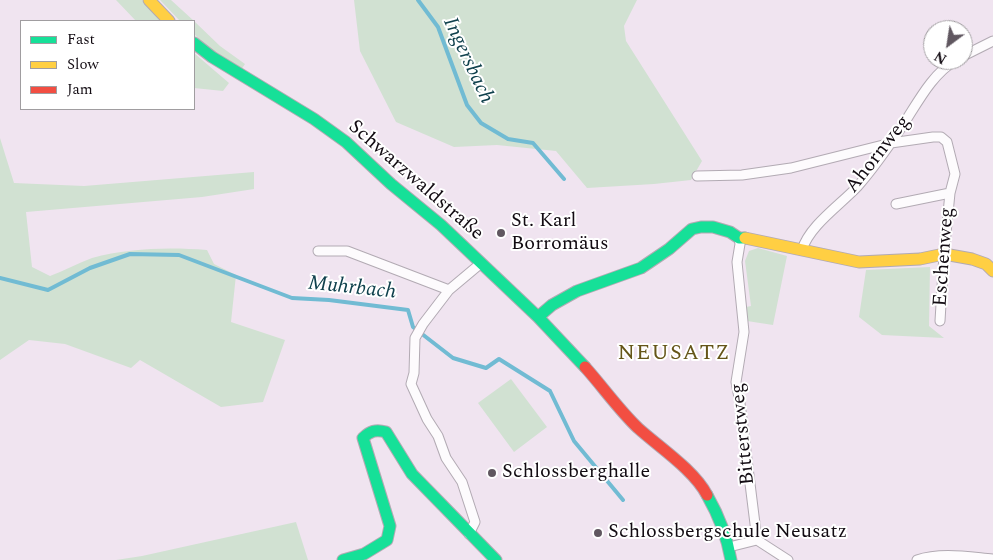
<!DOCTYPE html>
<html>
<head>
<meta charset="utf-8">
<style>
	body { margin:0 }
	#map { position:relative; width:993px; height:560px; overflow:hidden; background:#f0e4f0; font-family:Spectral,serif }
	canvas { display:block }
	.legend { position:absolute; left:20px; top:20px; width:175px; height:90px; box-sizing:border-box; background:#fff; border:1px solid #a09da0; margin:0; padding:6px 9px; list-style:none; font-size:15px; color:#120b12 }
	.legend li { display:flex; align-items:center; gap:10px; height:25px }
	.legend b { width:25px; border:1px solid #a09da0 }
	.north { position:absolute; left:923px; top:20px; width:50px; height:50px; box-sizing:border-box; background:#fff; border:1px solid #a09da0; border-radius:50%; rotate:211deg; font-size:14px; font-weight:700; line-height:20px; text-align:center; color:#120b12 }
	.north::after { content:''; display:block; margin:auto; width:18px; height:22px; background:#605760; clip-path:polygon(50% 0,100% 100%,50% 72%,0 100%) }
</style>
</head>
<body>
<div id="map">
<canvas width="993" height="560"></canvas>
<ul class="legend">
<li><b style="height:6px;background:#16e098"></b>Fast</li>
<li><b style="height:6px;background:#ffcf43"></b>Slow</li>
<li><b style="height:6px;background:#f24e42"></b>Jam</li>
</ul>
<div class="north">N</div>
</div>
<script>
const g = document.querySelector('canvas').getContext('2d');
g.lineJoin = 'round';
function fillPath(path, color) {
  g.fillStyle = color;
  g.fill(path, 'evenodd');
}
function trace(path, color, width, dash) {
  g.strokeStyle = color;
  g.lineWidth = width;
  g.lineCap = dash ? 'butt' : 'round';
  g.setLineDash(dash || []);
  g.stroke(path);
}
function write(font, color, halo, rows, align = 'center') {
  g.font = font + ' Spectral,serif';
  g.lineWidth = 4;
  g.setLineDash([]);
  g.textBaseline = 'middle';
  g.strokeStyle = halo;
  g.fillStyle = color;
  for (const [text, x, y, turn = 0] of rows) {
    g.save();
    g.translate(x, y);
    g.rotate((+turn || 0) * Math.PI / 180);
    g.textAlign = isNaN(turn) ? turn : align;
    if (halo) g.strokeText(text, 0, 0);
    g.fillText(text, 0, 0);
    g.restore();
  }
}
fillPath(new Path2D(`
	M116,0h26l18,21h-24z
	M160,0h11l23,21h-14z
	M354,0h283l-13,26 2,15 76,120 -11,19 -37,4 -67,4 -31,-37 -59,-6 -43,2 -58,-25 -36,-71z
	M194,21l26,25 25,18 -4,6 -23,-13 -24,-23z
	M194,53l35,30 -6,8 -29,-3z
	M0,138l14,45 70,3 170,-14v17l-52,8 -176,15 6,55 18,9c14,-5 28,-13 42,-18 37,-10 77,-11 115,-8l7,14 22,11 -5,47 54,18 -22,62 -42,5 -81,-47 -9,8 -66,-24 -36,-4 -29,20z
	M758,248l29,8 -14,69 -26,-4 -1,-14 5,-1 -6,-45 4,-10z
	M930,267l-1,59 15,12 -62,-3 -23,-18 7,-47z
	M511,379l36,48 -33,25 -36,-49z
	M296,522l12,38h-192l26,-4z`), '#d1e1d2');
trace(new Path2D(`
	M418,0l20,27 29,78 14,18 27,16 25,4 31,36
	M0,278l48,12 42,-22 40,-14 49,1 113,43 37,2 79,10 5,17 40,31 33,10 13,-9 51,32 24,50 49,59`), '#71bbd3', 4);
const street = new Path2D(`
	M963,56l30,-15
	M697,176l45,-1 49,-7 100,-25 42,-6h8l6,5 8,32 -5,19 -6,61 -4,67
	M896,204l54,-11
	M739,238l1,6 -3,18 7,70 -8,50 4,21 17,137
	M802,250c7,-24 38,-45 55,-63 17,-19 32,-41 46,-62 15,-23 29,-51 53,-65
	M318,251h29l102,39
	M469,534l6,-12 -13,-40 -16,-24 -8,-22 -11,-17 -16,-35 3,-11 1,-35 8,-14 26,-34 31,-26
	M729,547l28,-7 31,20
	M917,560c24,-8 52,-3 76,-1`);
const fast = new Path2D(`
	M194,43l18,14 102,62 32,23 45,42 50,41 97,92 47,50
	M538,317l14,-12 25,-14 64,-23 28,-19 23,-20 9,-2h12l17,5 9,6h6
	M707,495c12,21 20,41 24,65
	M343,560l21,-6 23,-14 3,-14 -27,-88c7,-7 13,-9 23,-6l26,42 84,86`);
const slow = new Path2D(`
	M149,0l20,21
	M745,238l114,24 61,-3 24,-5 28,5 14,5 7,7`);
const jam = new Path2D(`
	M585,367c18,20 34,43 53,61 21,19 56,42 69,67`);
trace(street, '#b2aab3', 11);
trace(fast, '#b2aab3', 13);
trace(slow, '#b2aab3', 13);
trace(jam, '#b2aab3', 13);
trace(street, '#fdfbfd', 9);
trace(fast, '#16e098', 11);
trace(slow, '#ffcf43', 11);
trace(jam, '#f24e42', 11);
for (const [x, y, r, color] of [
	[501,233,5,"#605760"],
	[492,473,5,"#605760"],
	[598,533,5,"#605760"]
]) {
  const dot = new Path2D();
  dot.arc(x, y, r, 0, 2 * Math.PI);
  g.fillStyle = color;
  g.fill(dot);
  trace(dot, '#fff', 2);
}
write('20px', '#120b12', '#fff', [
	["Ahornweg",879,155,-52],
	["Schwarzwaldstraße",415,181,41],
	["Eschenweg",945,257,-86],
	["Bitterstweg",744,434,-96]
]);
write('20px', '#120b12', '#fff', [
	["St. Karl",511,222],
	["Borromäus",511,245],
	["Schlossberghalle",502,473],
	["Schlossbergschule Neusatz",608,533]
], 'left');
write('italic 21px', '#10414d', '#fff', [
	["Ingersbach",467,61,65],
	["Muhrbach",352,289,6]
]);
g.letterSpacing = '1px';
write('22px', '#655519', '#fff', [
	["NEUSATZ",674,355]
]);
g.letterSpacing = '0px';
</script>
</body>
</html>
